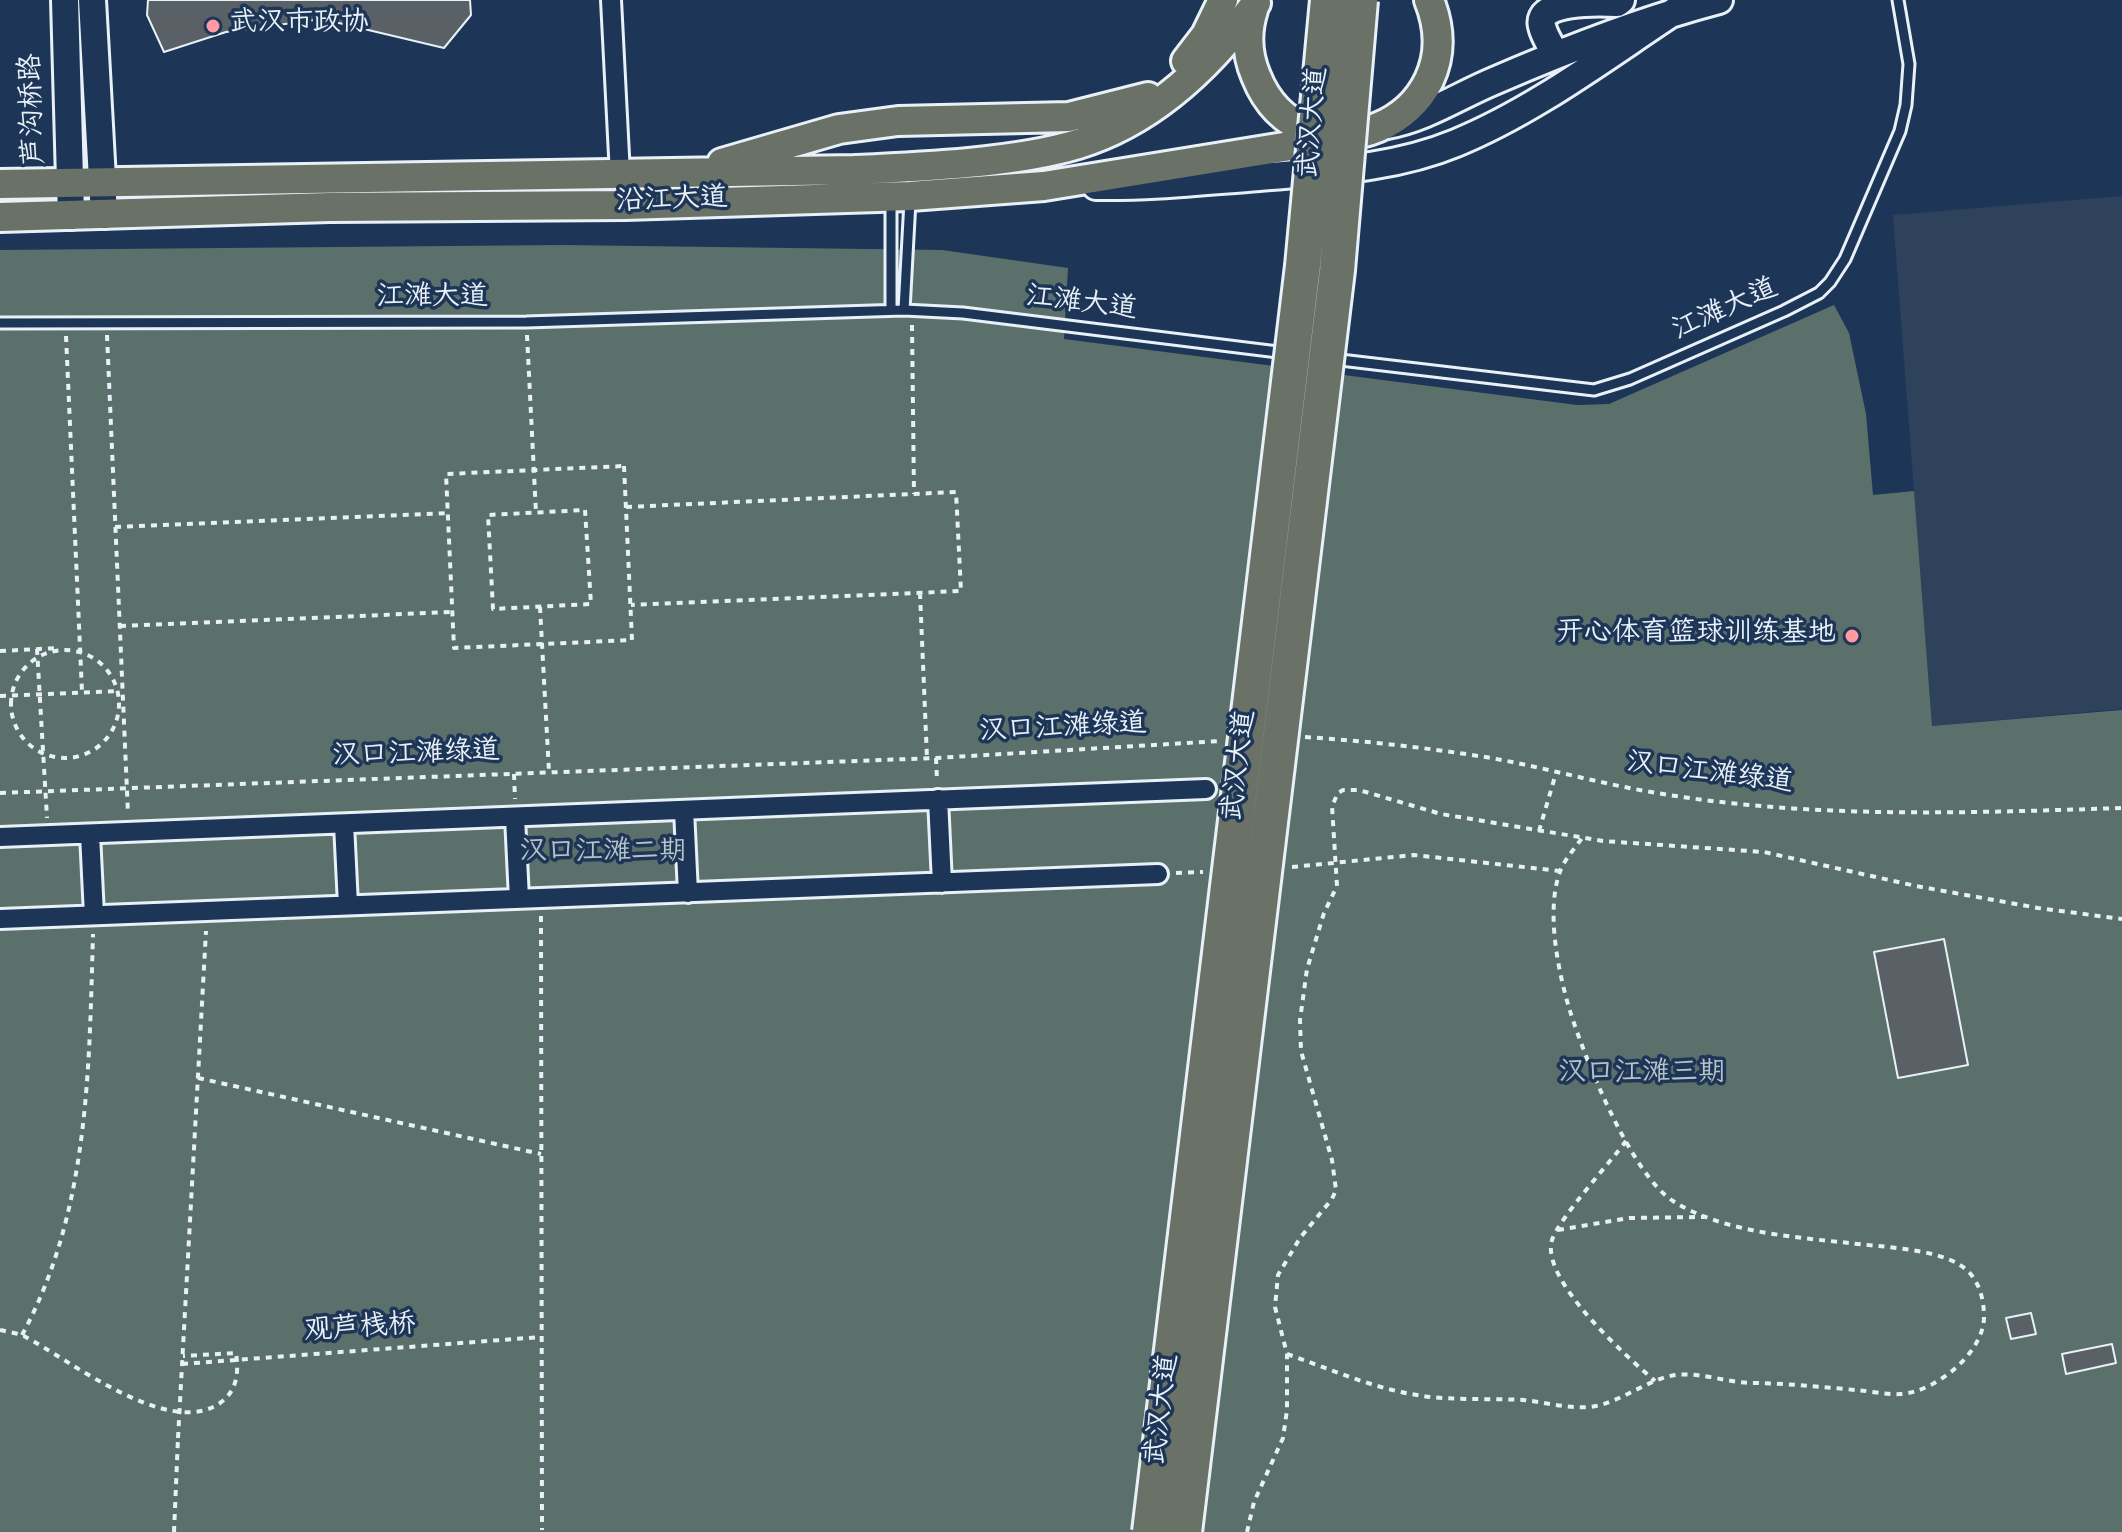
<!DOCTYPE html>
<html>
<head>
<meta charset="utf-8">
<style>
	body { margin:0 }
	canvas { display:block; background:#1d3557 }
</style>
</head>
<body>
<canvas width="2122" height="1532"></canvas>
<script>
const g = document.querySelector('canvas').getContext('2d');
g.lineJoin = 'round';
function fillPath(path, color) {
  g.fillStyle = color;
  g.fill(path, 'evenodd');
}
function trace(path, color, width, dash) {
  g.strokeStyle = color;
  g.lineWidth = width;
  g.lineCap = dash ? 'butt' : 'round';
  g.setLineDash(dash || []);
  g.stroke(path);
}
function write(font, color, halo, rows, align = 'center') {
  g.font = font + ' Dekko,"LXGW WenKai TC",sans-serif';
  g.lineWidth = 7;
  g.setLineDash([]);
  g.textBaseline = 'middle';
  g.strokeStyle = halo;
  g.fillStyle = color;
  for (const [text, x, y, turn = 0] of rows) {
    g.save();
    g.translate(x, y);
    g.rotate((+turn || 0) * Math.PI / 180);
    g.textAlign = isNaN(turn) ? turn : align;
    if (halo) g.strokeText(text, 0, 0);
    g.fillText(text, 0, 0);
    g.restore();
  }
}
fillPath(new Path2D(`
	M2122,196v513l-190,17 -39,-511z`), '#2f425c');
fillPath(new Path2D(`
	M563,245l379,5 126,18 -4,71 513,66 32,-1 225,-99 15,28 17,81 7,81 41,-4 18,235 190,-16v822h-2122v-1282z`), '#5c706b');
const building = new Path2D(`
	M148,0h322l1,15 -27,33 -122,-29 -96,13 -62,20 -17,-37z
	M1944,939l24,126 -70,13 -24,-126z
	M2031,1313l5,21 -25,5 -5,-21z
	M2112,1344l4,19 -50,11 -4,-20z`);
fillPath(building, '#5a6166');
trace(building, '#e8f1f8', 2);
const lane = new Path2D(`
	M891,310v-108
	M904,310l6,-109
	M0,323l526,-1 378,-12 59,3 323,40
	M1332,359l262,31 36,-11 154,-68 35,-18 11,-11 15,-23 55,-128 6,-26 3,-41 -11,-64`);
const street = new Path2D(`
	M611,0l9,175
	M938,799l4,84
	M684,810l4,83
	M515,817l4,82
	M344,824l4,81
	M90,834l4,81
	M0,837l1206,-48
	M0,919l1158,-45`);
const secondary = new Path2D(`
	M65,0l6,216
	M92,0l12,215
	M1556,55c-5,-9 -12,-19 -14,-29 -7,-26 58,-24 75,-23l4,-3
	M1387,125c39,-7 71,-29 107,-44 74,-32 148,-61 225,-81
	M1096,186c54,1 109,-5 163,-9 68,-6 134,-8 197,-34 78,-32 149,-86 219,-132`);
const primary = new Path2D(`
	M1253,10c-7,22 -6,45 3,66 46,116 222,46 173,-76
	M1186,61l20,-26 17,-35
	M722,163l117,-34 59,-8 171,-4 79,-20
	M0,184l854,-14c67,-3 161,-7 224,-26 75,-23 133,-79 178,-141
	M0,217l330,-10 295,-2 285,-9 134,-10 240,-39 50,-11`);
trace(lane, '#e8f1f8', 15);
trace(street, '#e8f1f8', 24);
trace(secondary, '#e8f1f8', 32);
trace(primary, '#e8f1f8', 34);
trace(new Path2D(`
	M912,325l2,169
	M107,335l21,479
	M527,335l9,178
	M66,336l16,356
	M624,466l8,174 -178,8 -8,-174z
	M626,507l330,-15 5,99 -330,14
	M585,510l6,94 -98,5 -5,-94z
	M115,527l333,-14
	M920,593l7,165
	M540,607l9,165
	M120,626l332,-14
	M37,649l10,169
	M11 704a54 54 0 1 1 108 0a54 54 0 1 1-108 0Z
	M0,651l58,-3
	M0,696l118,-5
	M1305,737c62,4 125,11 186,21 56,10 110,26 166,35 154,26 310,20 465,15
	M936,758l1,22
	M514,774l1,25
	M0,793l936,-35 284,-17
	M1539,831l17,-58
	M1292,867l122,-12 146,16
	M1176,873l27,-1
	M541,916l1,614
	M198,1078l343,76
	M1626,1141c-17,23 -66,76 -74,99 -12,40 74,116 103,141
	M1558,1230l71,-12 75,-1
	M0,1330c8,2 17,3 24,6 46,24 144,103 196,67 17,-12 19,-30 16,-50l-53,3
	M22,1335c67,-123 67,-264 71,-401
	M1287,1354c43,15 85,34 130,41 34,6 71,3 106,5 22,2 45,9 67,7 31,-4 55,-27 85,-32 24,-3 51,7 75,8 35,0 70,4 106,7 14,1 30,5 45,4 34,-2 83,-41 83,-77 0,-20 -6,-41 -24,-52 -27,-17 -80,-18 -111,-22 -56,-6 -127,-11 -176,-42 -42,-27 -88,-142 -103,-190 -12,-39 -25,-103 -9,-142 5,-11 14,-21 21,-31
	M174,1532l4,-94
	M1247,1532l7,-30 29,-64 4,-28v-56l-12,-47 3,-32 22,-37 32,-39 4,-9 -4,-30 -31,-109 -1,-31 7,-51 17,-56 13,-27 -5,-80 6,-13 5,-3h16l82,24 162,27 161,11 152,34 122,22 84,11`), '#e8f1f8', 4, [6, 6]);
trace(lane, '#1d3557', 9);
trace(street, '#1d3557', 18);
trace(secondary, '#1d3557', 26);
trace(primary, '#6a7166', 28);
const highwayBridge = new Path2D(`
	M1150,1532l153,-1266 25,-266
	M1184,1532l153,-1262 23,-270`);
trace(highwayBridge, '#e8f1f8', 40, []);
trace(new Path2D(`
	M182,1364l359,-27
	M178,1438l28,-507`), '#e8f1f8', 4, [6, 6]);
trace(highwayBridge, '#6a7166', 34);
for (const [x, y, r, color] of [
	[213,26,8,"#ff9aa2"],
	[1852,636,8,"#ff9aa2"]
]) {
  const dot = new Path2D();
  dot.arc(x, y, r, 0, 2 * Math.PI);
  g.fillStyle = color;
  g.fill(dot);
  trace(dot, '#1d3557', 3);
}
write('28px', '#e8f1f8', '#1d3557', [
	["武汉市政协",229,26],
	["开心体育篮球训练基地",1836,636,"right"]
], 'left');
write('28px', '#e8f1f8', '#1d3557', [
	["芦沟桥路",36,109,-92],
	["武汉大道",1316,123,-85],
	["沿江大道",672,203,-2],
	["江滩大道",432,300],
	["江滩大道",1081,306,7],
	["江滩大道",1726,312,-24],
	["汉口江滩绿道",1063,731,-3],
	["汉口江滩绿道",416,757,-2],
	["武汉大道",1242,766,-83],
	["汉口江滩绿道",1709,776,7],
	["观芦栈桥",360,1331,-4],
	["武汉大道",1165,1410,-83]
]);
write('28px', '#b7c4c7', '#1d3557', [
	["汉口江滩二期",603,855],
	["汉口江滩三期",1642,1076]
]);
</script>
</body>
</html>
